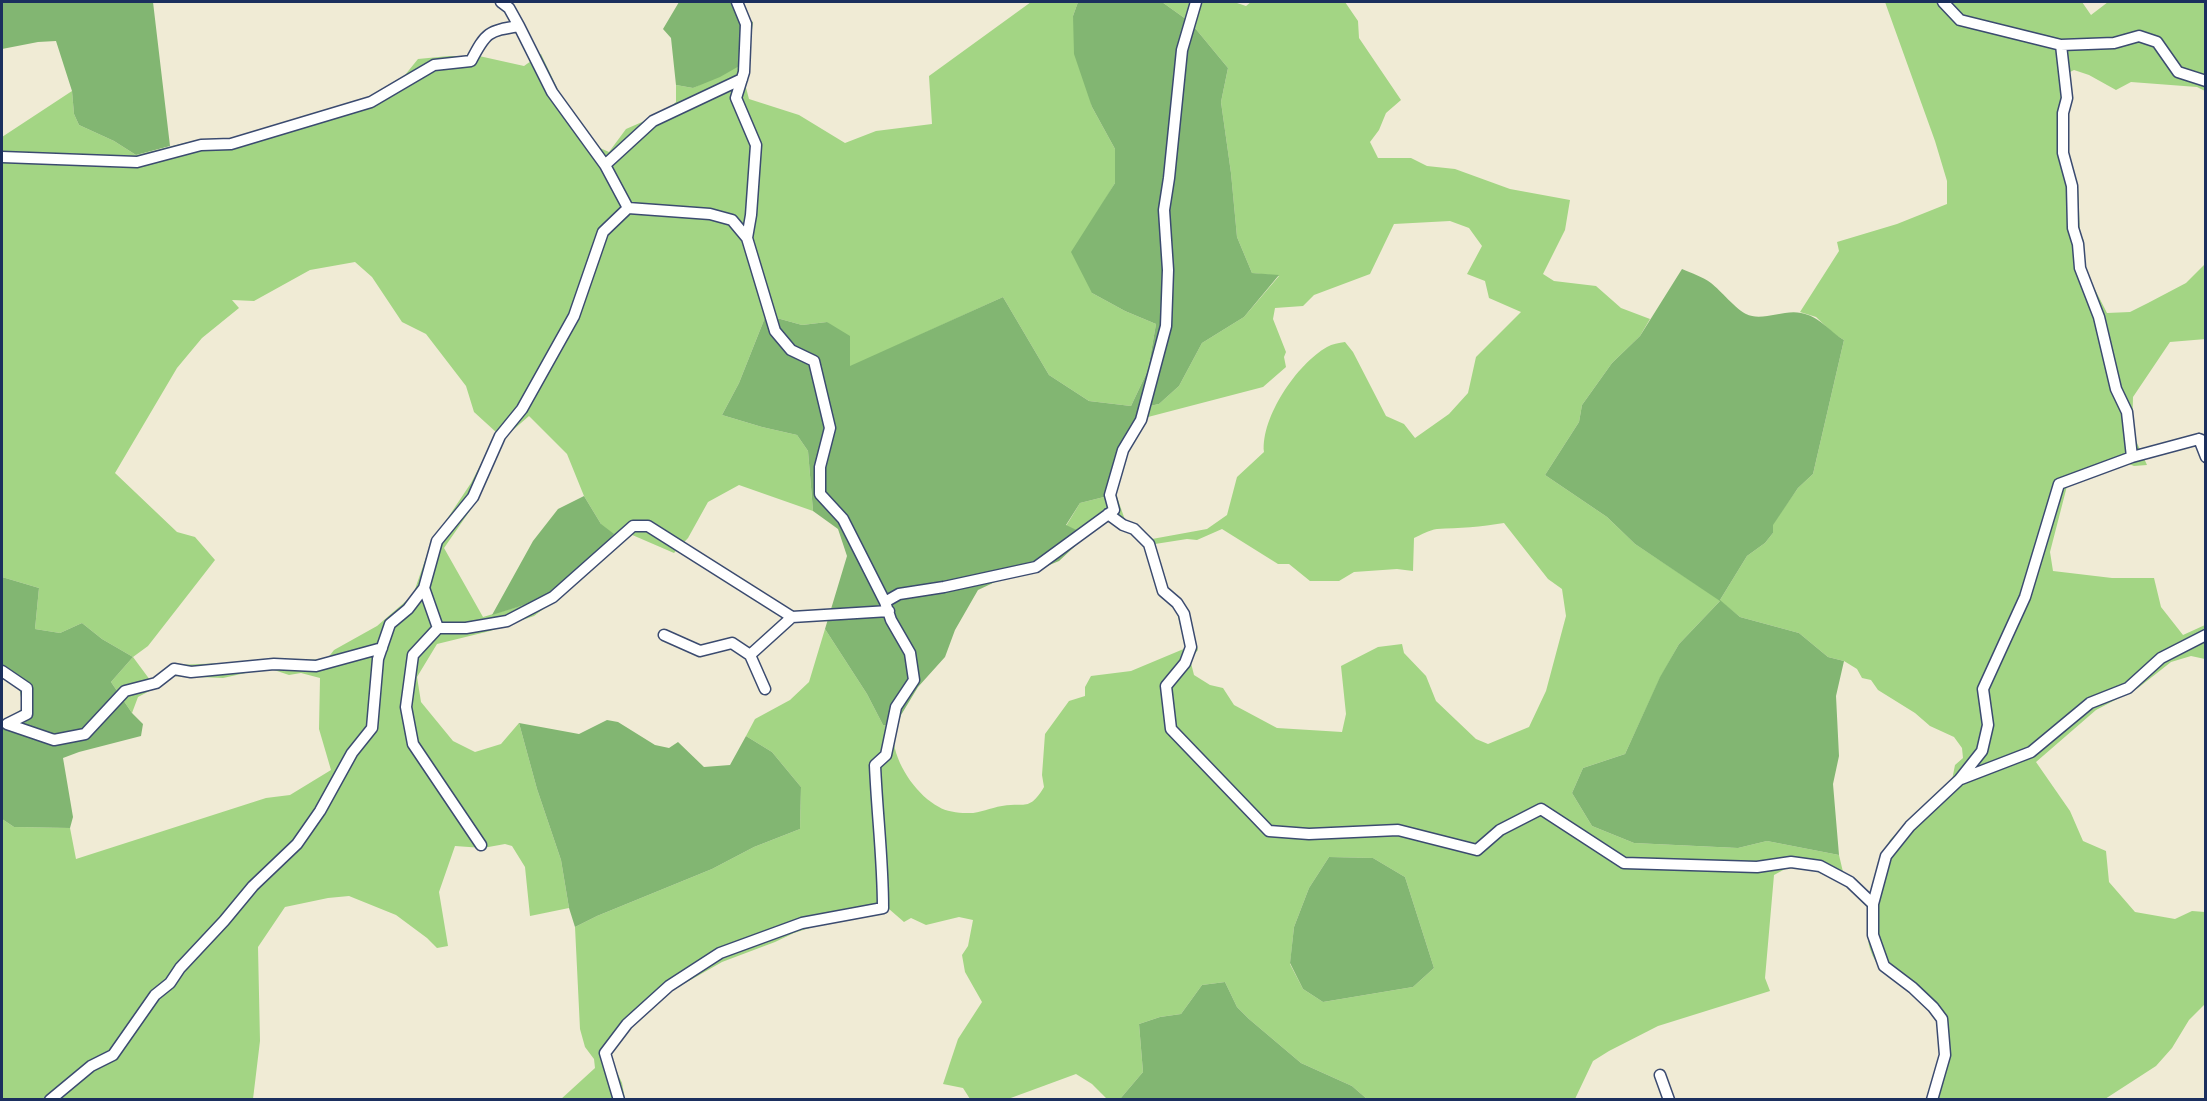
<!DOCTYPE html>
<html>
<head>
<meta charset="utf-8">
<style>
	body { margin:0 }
	#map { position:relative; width:2207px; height:1101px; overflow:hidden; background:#f0ebd5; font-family:"Indie Flower",sans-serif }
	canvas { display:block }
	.frame { position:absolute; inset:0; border:3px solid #1b2f5e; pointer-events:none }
</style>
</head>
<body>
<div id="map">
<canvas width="2207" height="1101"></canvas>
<div class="frame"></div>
</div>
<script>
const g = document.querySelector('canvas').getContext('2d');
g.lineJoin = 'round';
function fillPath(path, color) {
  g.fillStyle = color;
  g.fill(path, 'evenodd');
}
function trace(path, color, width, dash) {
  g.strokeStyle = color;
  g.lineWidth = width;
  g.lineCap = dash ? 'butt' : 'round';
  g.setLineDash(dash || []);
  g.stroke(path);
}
fillPath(new Path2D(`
	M1031,2h47l-5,14 19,91 23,42v34l-18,30 -5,80 33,18 31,13 -8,46 -17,36 -42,-5 -40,-26 -46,-78 -153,70 -23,-45 -25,3 -36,-10 -27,68 -17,32 40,12 35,8 11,16 5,60 -74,-26 -31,17 -20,36 -14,15 -44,-19 -64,58 -32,24 -44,15 -53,13 -20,33 4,25 32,39 22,11 26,-8 18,-21 18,66 24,71 8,48 -39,8 -5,-49 -13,-21 -7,-2 -22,4 -28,-2 -16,46 9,54 -11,2 -10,-10 -31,-23 -47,-19 -21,2 -43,9 -27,40 2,94 -7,58h-251v-280l12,8 56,1 6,31 190,-61 24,-3 41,-25 -12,-41 1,-51 -19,-5 -12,2 -21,-7 -45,10 -51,-2 -11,9 -23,12 -6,16 -21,-31 22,-25 -31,-18 -20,-16 -22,10 -25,-4 4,-41 -37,-11v-440l70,-46 2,23 5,11 35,16 22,14 65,-16h29l139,-42 36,-22 13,-16 31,-3h30l45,10 17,-12 18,38 41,56 9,4 17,-23 39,-17 11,-10v-17l17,3 55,-27 -3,23 4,15 50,16 46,28 31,-12 56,-7 -3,-48zM355,262l17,15 30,45 24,12 40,52 8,26 23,21 -26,50 -40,60 -18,52 -36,31 -43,24 -7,9 -152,6 -20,15h-5l-17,-23 15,-11 67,-86 -20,-23 -18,-5 -62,-59 62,-105 25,-30 37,-30 -7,-8 22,1 56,-31zM529,416l38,38 17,42 17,28 -61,76 -57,17 -39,-69 34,-49 27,-62z
	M1162,2h72l12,4 5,-4h94l13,19 1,17 42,62 -15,13 -7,17 -9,12 8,16h33l16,8 28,3 55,20 60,11 -5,30 -22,44 11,7 42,5 25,22 29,11 -10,17 -28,27 -30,42 -3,17 -34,53 62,42 28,27 85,56 27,-44 18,-13 8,-10 -1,-8 26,-37 15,-14 31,-134 -10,-6 -18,-17 -16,-5 39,-61 -2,-9 60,-18 50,-20v-23l-12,-40 -50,-139h197l9,13 17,-13h97v89l-8,-4 -66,-5 -15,8 -27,-15 -15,-5 -4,2 -1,10 1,22 -3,10v27l3,26 8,19 2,47 4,8 1,29 22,43 23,-1 18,-9 38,-20 19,-19 1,75 -36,3 -37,55 -1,35 15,33 -13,1 -5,-2 -40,12 -22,10 -17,66 3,19 59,7h42l7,29 22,28 22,-10v34l-14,-3 -20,6 -33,26 -42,22 -60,52 34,49 13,30 23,10 3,31 26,30 40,7 17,-8 13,1v92l-16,16 -17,28 -16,18 -51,33h-177c5,-23 17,-48 11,-72 -9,-32 -58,-42 -69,-78 -4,-12 -1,-29 -2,-41l-23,-24 -37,-16h-21l-13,7 -9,103 5,13 -112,35 -49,25 -16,10 -18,38h-208l-15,-13 -51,-23 -52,-44 -12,-12 -12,-25 -23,3 -21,29 -21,3 -21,7 4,48 -23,27h-13l-15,-15 -16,-10 -68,25h-38l-7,-11 -20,-4 15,-45 24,-37 -17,-30 -3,-17 6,-9 5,-26 -14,-3 -33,8 -15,-7 -7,4 -15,-13 -61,13 -34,11 -19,9 -53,20 -56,32 -35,32 -21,31 12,26 3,16 -65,1 35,-32 -1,-9 -9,-12 -5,-18 -5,-102 22,-11 115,-47 42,-22 46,-18 1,-42 -29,-35 -26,-16 9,-17 35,-19 19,-18 16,-53 42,65 16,31 14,1c-1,6 -4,13 -3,18 4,24 24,52 45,63 6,4 19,6 27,6 13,1 23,-5 36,-7 23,-4 27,6 42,-19l-2,-12 3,-41 24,-33 16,-5v-9l6,-11 40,-5 55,-23 -10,-39 -17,-15 -15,-50 -34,-25 -23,16 -21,-9 14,-23 36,-9 9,26 9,4 18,15 55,-10 20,-14 10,-38 27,-25c-3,-35 33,-88 63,-105 5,-3 12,-4 18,-5l8,10 33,64 18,8 11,14 34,-24 19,-21 8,-36 45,-45 -32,-14 -4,-17 -18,-7 15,-28 -13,-18 -19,-7 -56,3 -24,50 -56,21 -11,11 -28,2 -2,11 13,33 -2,5 2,10 -23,20 -115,30 -3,-10 14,-3 20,-18 23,-43 42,-26 35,-41 -27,-3 -15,-36 -6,-64 -10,-71 7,-34 -38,-46zM1504,523l44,56 14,10 4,27 -20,75 -17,36 -41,17 -12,-5 -40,-38 -10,-25 -22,-23 -2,-9 -24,3 -37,19 5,48 -4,18 -65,-4 -43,-23 -11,-17 -13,-3 -16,-10 -4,-16 8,-9c-7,-27 -7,-44 -32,-60l-11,-46 32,-5 10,1 25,-11 56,35h11l21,17h29l15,-9 43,-3 16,2 1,-33c7,-3 15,-8 23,-9 22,-1 44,-2 67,-6zM1720,601l20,16 59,16 29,24 16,4 13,8 5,9 9,2 7,10 37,23 15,13 24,11 8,11 1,10 -8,7 -3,15 -26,23 -36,37 -11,22 -8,32 -28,-22 -4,-17 -72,-14 -29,7 -104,-5 -42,-17 -20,-33 11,-25 42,-14 35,-76 19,-34zM1329,857l44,1 32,19 29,91 -21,19 -90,15 -20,-13 -13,-25 4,-37 15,-39z`), '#a3d584');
fillPath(new Path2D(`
	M2,2h151l17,144 -34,9 -22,-14 -35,-16 -5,-11 -2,-23 -16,-50 -18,1 -36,7z
	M679,2h62l7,17 5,3 -5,39 -28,16 -27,11 -17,-3 -5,-47 -8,-9z
	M1078,2h84l28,20 38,46 -7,34 10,71 6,64 15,36 27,2 -35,42 -42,26 -23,43 -20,18 -14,3 3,10 -21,38 -11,39 -36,9 -14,22 21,10 -28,26 -31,13 -18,1 -32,15 -23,40 -10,27 -27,30 -17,28 -4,11 -14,-1 -16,-31 -42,-65 22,-73 -9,-27 -25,-18 -5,-60 -11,-16 -35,-8 -40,-12 17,-32 27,-68 36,10 25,-3 23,14v30l153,-69 46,78 40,26 42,5 17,-36 8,-46 -31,-13 -33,-18 -21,-41 44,-69v-34l-23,-42 -18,-53 -1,-38z
	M1682,269c9,4 21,8 29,14 9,7 26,27 35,31 16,8 38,-5 55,-1 18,3 28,18 43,27l-31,134 -15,14 -25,37v8l-8,10 -18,13 -27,44 20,17 59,16 29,24 16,4 -8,35 3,60 -6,28 6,71 -72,-14 -29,7 -104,-5 -42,-17 -20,-33 11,-25 42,-14 35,-77 19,-33 41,-43 -85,-57 -28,-27 -62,-42 34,-53 3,-17 30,-42 28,-27z
	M584,496l17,28 13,10 -21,24 -53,42 -48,15 41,-74 25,-32z
	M2,577l37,11 -4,41 25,4 22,-10 20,16 31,18 -22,25 21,31 11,11 -2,12 -62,16 -16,6 10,59 -3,11 -56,-1 -12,-8v-95l21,-16 -4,-21 -17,-17z
	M607,720l11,2 37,23 14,3 9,-6 26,25 26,-2 16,-29 26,16 29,35 -1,42 -46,18 -42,22 -115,47 -22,11 -6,-19 -8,-48 -24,-71 -18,-66 60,11z
	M1329,857l44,1 32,19 29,91 -21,19 -90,15 -20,-13 -13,-26 4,-36 15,-39z
	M1225,982l12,25 12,12 52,44 51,23 15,13h-247l23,-27 -4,-48 21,-7 21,-3 21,-29z`), '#82b672');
const street = new Path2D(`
	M501,2l8,6 10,18
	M1943,2l17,18 101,25 6,53 -4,15v40l9,33 1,42 5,16 2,24 19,49 17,72 11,23 5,45 67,-18 7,3
	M2061,45l53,-2 25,-7 18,6 21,30 28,9
	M2,157l135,5 64,-17 30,-1 140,-42 63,-37 37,-4c15,-29 17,-30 48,-35l33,66 53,73 23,43 82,6 22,6 15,18
	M605,165l48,-44 89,-42
	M2199,439l7,18
	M1108,514l15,11 11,4 15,15 14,47 14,12 7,11 7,33 -6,16 -19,23 5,43 98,102 40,3 89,-4 79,20 23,-20 41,-21 83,54 133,4 34,-5 29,4 30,16 23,22
	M424,588l14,40 -25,27 -7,52 7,37 68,101
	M885,602l14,-8 45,-7 92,-20 78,-57 -4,-15 13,-45 18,-30 25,-94 2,-56 -4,-60 5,-32 13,-128 14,-48
	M438,628h28l41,-7 46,-24 80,-71h15l144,91
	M664,635l36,16 32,-8 18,12 15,34
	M750,655l42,-38 97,-6
	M2,671l25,17v26l-20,10 47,16 31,-6 40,-43 31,-8 18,-14 17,3 83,-8 42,2 66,-18
	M1961,779l70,-27 59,-49 38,-15 33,-30 45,-23
	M1660,1075l9,25
	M50,1100l41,-34 22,-11 42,-60 15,-12 10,-15 44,-47 29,-35 44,-42 23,-33 32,-58 20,-25 6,-69 12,-35 18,-15 16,-21 13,-47 36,-44 27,-61 22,-27 52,-93 29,-84 25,-24
	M619,1100l-14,-47 22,-29 42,-38 51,-33 82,-30 81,-15c0,-48 -6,-95 -8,-143l11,-10 10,-48 18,-27 -4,-27 -19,-33 -6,-18 -42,-83 -23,-25v-27l10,-39 -16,-67 -23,-11 -16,-19 -28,-93 4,-23 5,-70 -20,-47 8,-26 2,-48 -9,-22
	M1932,1100l13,-45 -3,-36 -9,-12 -20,-19 -29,-22 -11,-31v-31l13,-48 24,-30 49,-46 23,-29 6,-26 -5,-36 42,-92 34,-113 73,-27`);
trace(street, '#3b4b70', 13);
trace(street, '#fff', 10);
</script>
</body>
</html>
